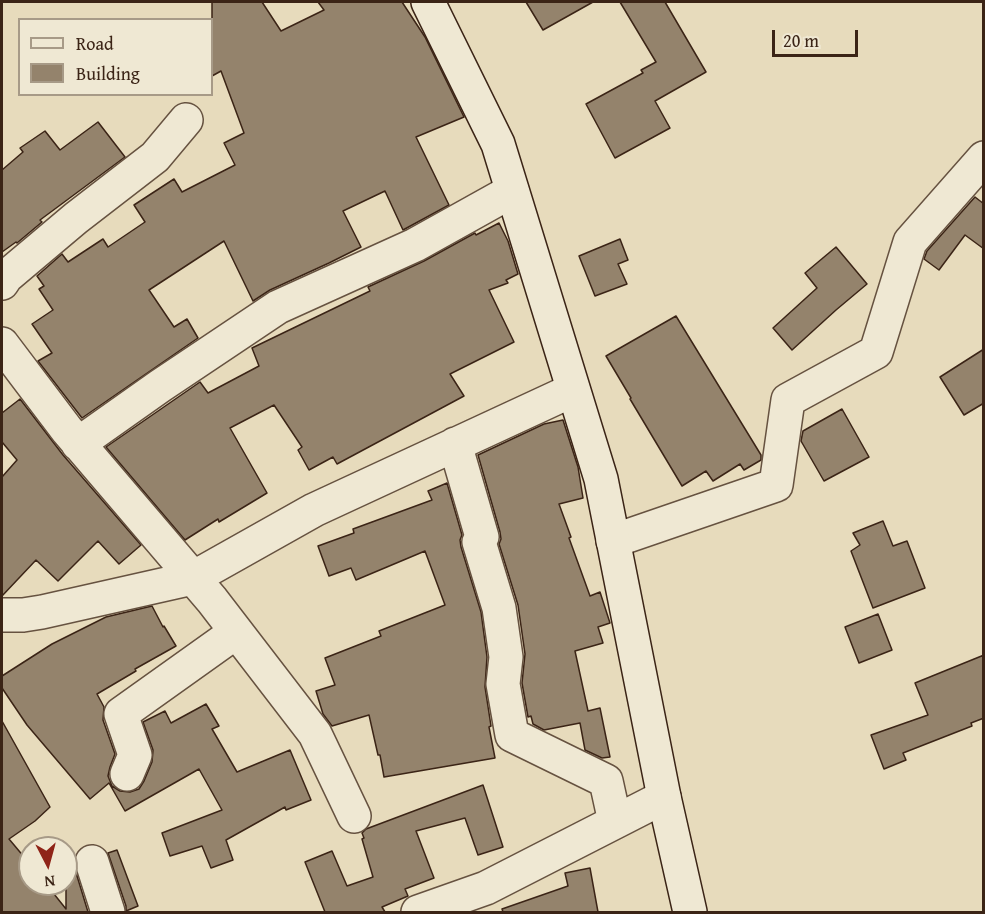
<!DOCTYPE html>
<html>
<head>
<meta charset="utf-8">
<style>
	body { margin:0 }
	#map { position:relative; width:985px; height:914px; overflow:hidden; background:#e7dbbc; font-family:"Gentium Book Plus",serif }
	canvas { display:block }
	.frame { position:absolute; inset:0; border:3px solid #3b2416; pointer-events:none }
	.legend { position:absolute; left:18px; top:18px; width:195px; height:78px; box-sizing:border-box; background:#efe8d3; border:2px solid #a79a87; margin:0; padding:8px 10px; list-style:none; font-size:18px; color:#3b2416 }
	.legend li { display:flex; align-items:center; gap:12px; height:30px }
	.legend b { width:30px; border:2px solid #a79a87 }
	.north { position:absolute; left:18px; top:836px; width:60px; height:60px; box-sizing:border-box; background:#efe8d3; border:2px solid #a79a87; border-radius:50%; rotate:174deg; font-size:16px; font-weight:700; line-height:24px; text-align:center; color:#3b2416 }
	.north::after { content:''; display:block; margin:auto; width:21px; height:27px; background:#8f2418; clip-path:polygon(50% 0,100% 100%,50% 72%,0 100%) }
	.scale { position:absolute; left:772px; top:30px; width:86px; height:27px; box-sizing:border-box; border:3px solid #3b2416; border-top:0; padding-left:8px; font-size:18px; line-height:21px; white-space:nowrap; color:#3b2416; -webkit-text-stroke:4px #efe8d3; paint-order:stroke }
</style>
</head>
<body>
<div id="map">
<canvas width="985" height="914"></canvas>
<div class="frame"></div>
<ul class="legend">
<li><b style="height:8px;background:#efe8d3"></b>Road</li>
<li><b style="height:16px;background:#94836c"></b>Building</li>
</ul>
<div class="north">N</div>
<div class="scale">20 m</div>
</div>
<script>
const g = document.querySelector('canvas').getContext('2d');
g.lineJoin = 'round';
function fillPath(path, color) {
  g.fillStyle = color;
  g.fill(path, 'evenodd');
}
function trace(path, color, width, dash) {
  g.strokeStyle = color;
  g.lineWidth = width;
  g.lineCap = dash ? 'butt' : 'round';
  g.setLineDash(dash || []);
  g.stroke(path);
}
const building = new Path2D(`
	M212,2h50l19,29 43,-21 -6,-8h84l23,35 39,80 -48,20 33,68 -46,25 -18,-39 -42,20 18,36 -32,16 -59,27 -17,11 -29,-60 -75,49 25,37 13,-8 11,19 -116,80 -44,-57 14,-8 -20,-29 21,-14 -14,-21 5,-3 -7,-10 25,-22 6,8 35,-23 5,8 37,-25 -11,-17 40,-26 8,13 53,-27 -11,-22 20,-10 -23,-62 -9,5z
	M526,2h67l-50,28z
	M620,2h45l41,70 -51,29 15,27 -55,30 -29,-54 57,-31 -2,-3 15,-8z
	M98,122l27,35 -85,63 2,2 -25,21 -1,-1 -14,10v-82l21,-18 -3,-4 25,-17 15,19z
	M975,197l9,7v45l-19,-14 -26,35 -15,-11 3,-8z
	M499,223l9,18 10,33 -12,6 2,3 -19,7 25,52 -64,32 14,22 -127,68 -4,-7 -24,13 -11,-20 4,-3 -28,-42 -44,23 37,65 -48,29 -1,-3 -33,21 -79,-93 94,-65 8,11 51,-27 -7,-18 118,-57 -2,-4 56,-26 51,-28 1,2z
	M620,239l8,21 -10,4 9,20 -32,12 -16,-40z
	M836,247l31,37 -31,26 -44,40 -19,-22 44,-40 -12,-15z
	M676,316l85,139v5l-17,10 -4,-6 -27,17 -7,-10 -24,15 -52,-87 1,-1 -25,-42z
	M984,349v54l-20,12 -24,-38z
	M20,399l43,56 78,90 -22,19 -21,-23 -40,40 -22,-21 -34,36v-119l15,-17 -15,-18v-29z
	M842,409l27,48 -45,24 -23,-40 2,-10z
	M563,420l15,47 5,31 -24,6 12,33 -2,1 21,58 10,-4 10,31 -12,4 5,16 -28,8 13,60 12,-3 10,49 -8,1 -17,-8 -5,-27 -36,7 -11,-6 -2,-8 -3,1 -6,-34 3,-29 -7,-49 -19,-61 2,-5 -1,-7 -22,-77 66,-31z
	M447,483l15,52 -2,5 1,7 20,65 6,45 -2,30 6,39 -2,1 6,31 -111,19 -4,-22h-2l-9,-40 -37,11 -9,-12 -7,-23 19,-6 -10,-27 56,-22 -2,-5 66,-26 -20,-54 -69,29 -5,-12 -22,8 -11,-30 36,-13 -1,-4 79,-29 -4,-9z
	M883,521l10,25 14,-5 18,47 -52,20 -22,-57 9,-6 -7,-12z
	M152,606l11,21 1,-1 12,20 -41,23 1,2 -39,23 7,13 -1,13 12,34 -5,13 -2,9 4,10 8,5 10,1 9,-3 5,-8 8,-19 1,-12 -10,-28 22,-11 6,12 35,-19 13,22 -7,3 25,43 53,-22 21,50 -25,10 -1,-3 -59,33 7,20 -22,8 -9,-22 -32,10 -8,-23 60,-23 -23,-41 -74,42 -16,-28 -19,16 -63,-74 -25,-37v-12l50,-32 54,-27z
	M878,614l14,36 -33,13 -14,-36z
	M984,655v63l-13,5 1,3 -69,27 3,7 -22,9 -13,-34 57,-20 -13,-32z
	M2,721l48,86 -15,14 -26,18 21,25v20h16l20,25v-40l8,-3 14,46h-86z
	M483,785l20,62 -25,8 -13,-37 -49,13 18,47 -29,11 3,7 -26,11 3,5h-60l-20,-50 27,-11 15,35 26,-9 -11,-38 2,-1 -2,-5 4,-4z
	M117,850l21,56 -12,5v-5l-18,-53z
	M590,868l8,44h-95l-1,-3 66,-23 -3,-13z`);
fillPath(building, '#94836c');
trace(building, '#3b2416', 1.5);
const street = new Path2D(`
	M2,283l4,-6 70,-59 79,-61 31,-37
	M2,344l65,86 145,170 103,134 39,82
	M78,444l82,-58 118,-79 137,-62 97,-54
	M455,444l27,93 -3,5 20,66 7,49 -3,27 9,51 94,46 9,41
	M613,541l163,-56 12,-85 88,-48 34,-110 74,-84
	M2,615h21l19,-3 151,-34 121,-68 259,-120
	M127,774l8,-19 -14,-41 115,-82
	M92,862l16,50
	M418,912l68,-24 178,-91`);
const secondary = new Path2D(`
	M428,2l70,142 103,335 63,318 26,115`);
trace(street, '#665240', 36);
trace(secondary, '#3b2416', 36);
trace(street, '#efe8d3', 33);
trace(secondary, '#efe8d3', 33);
</script>
</body>
</html>
